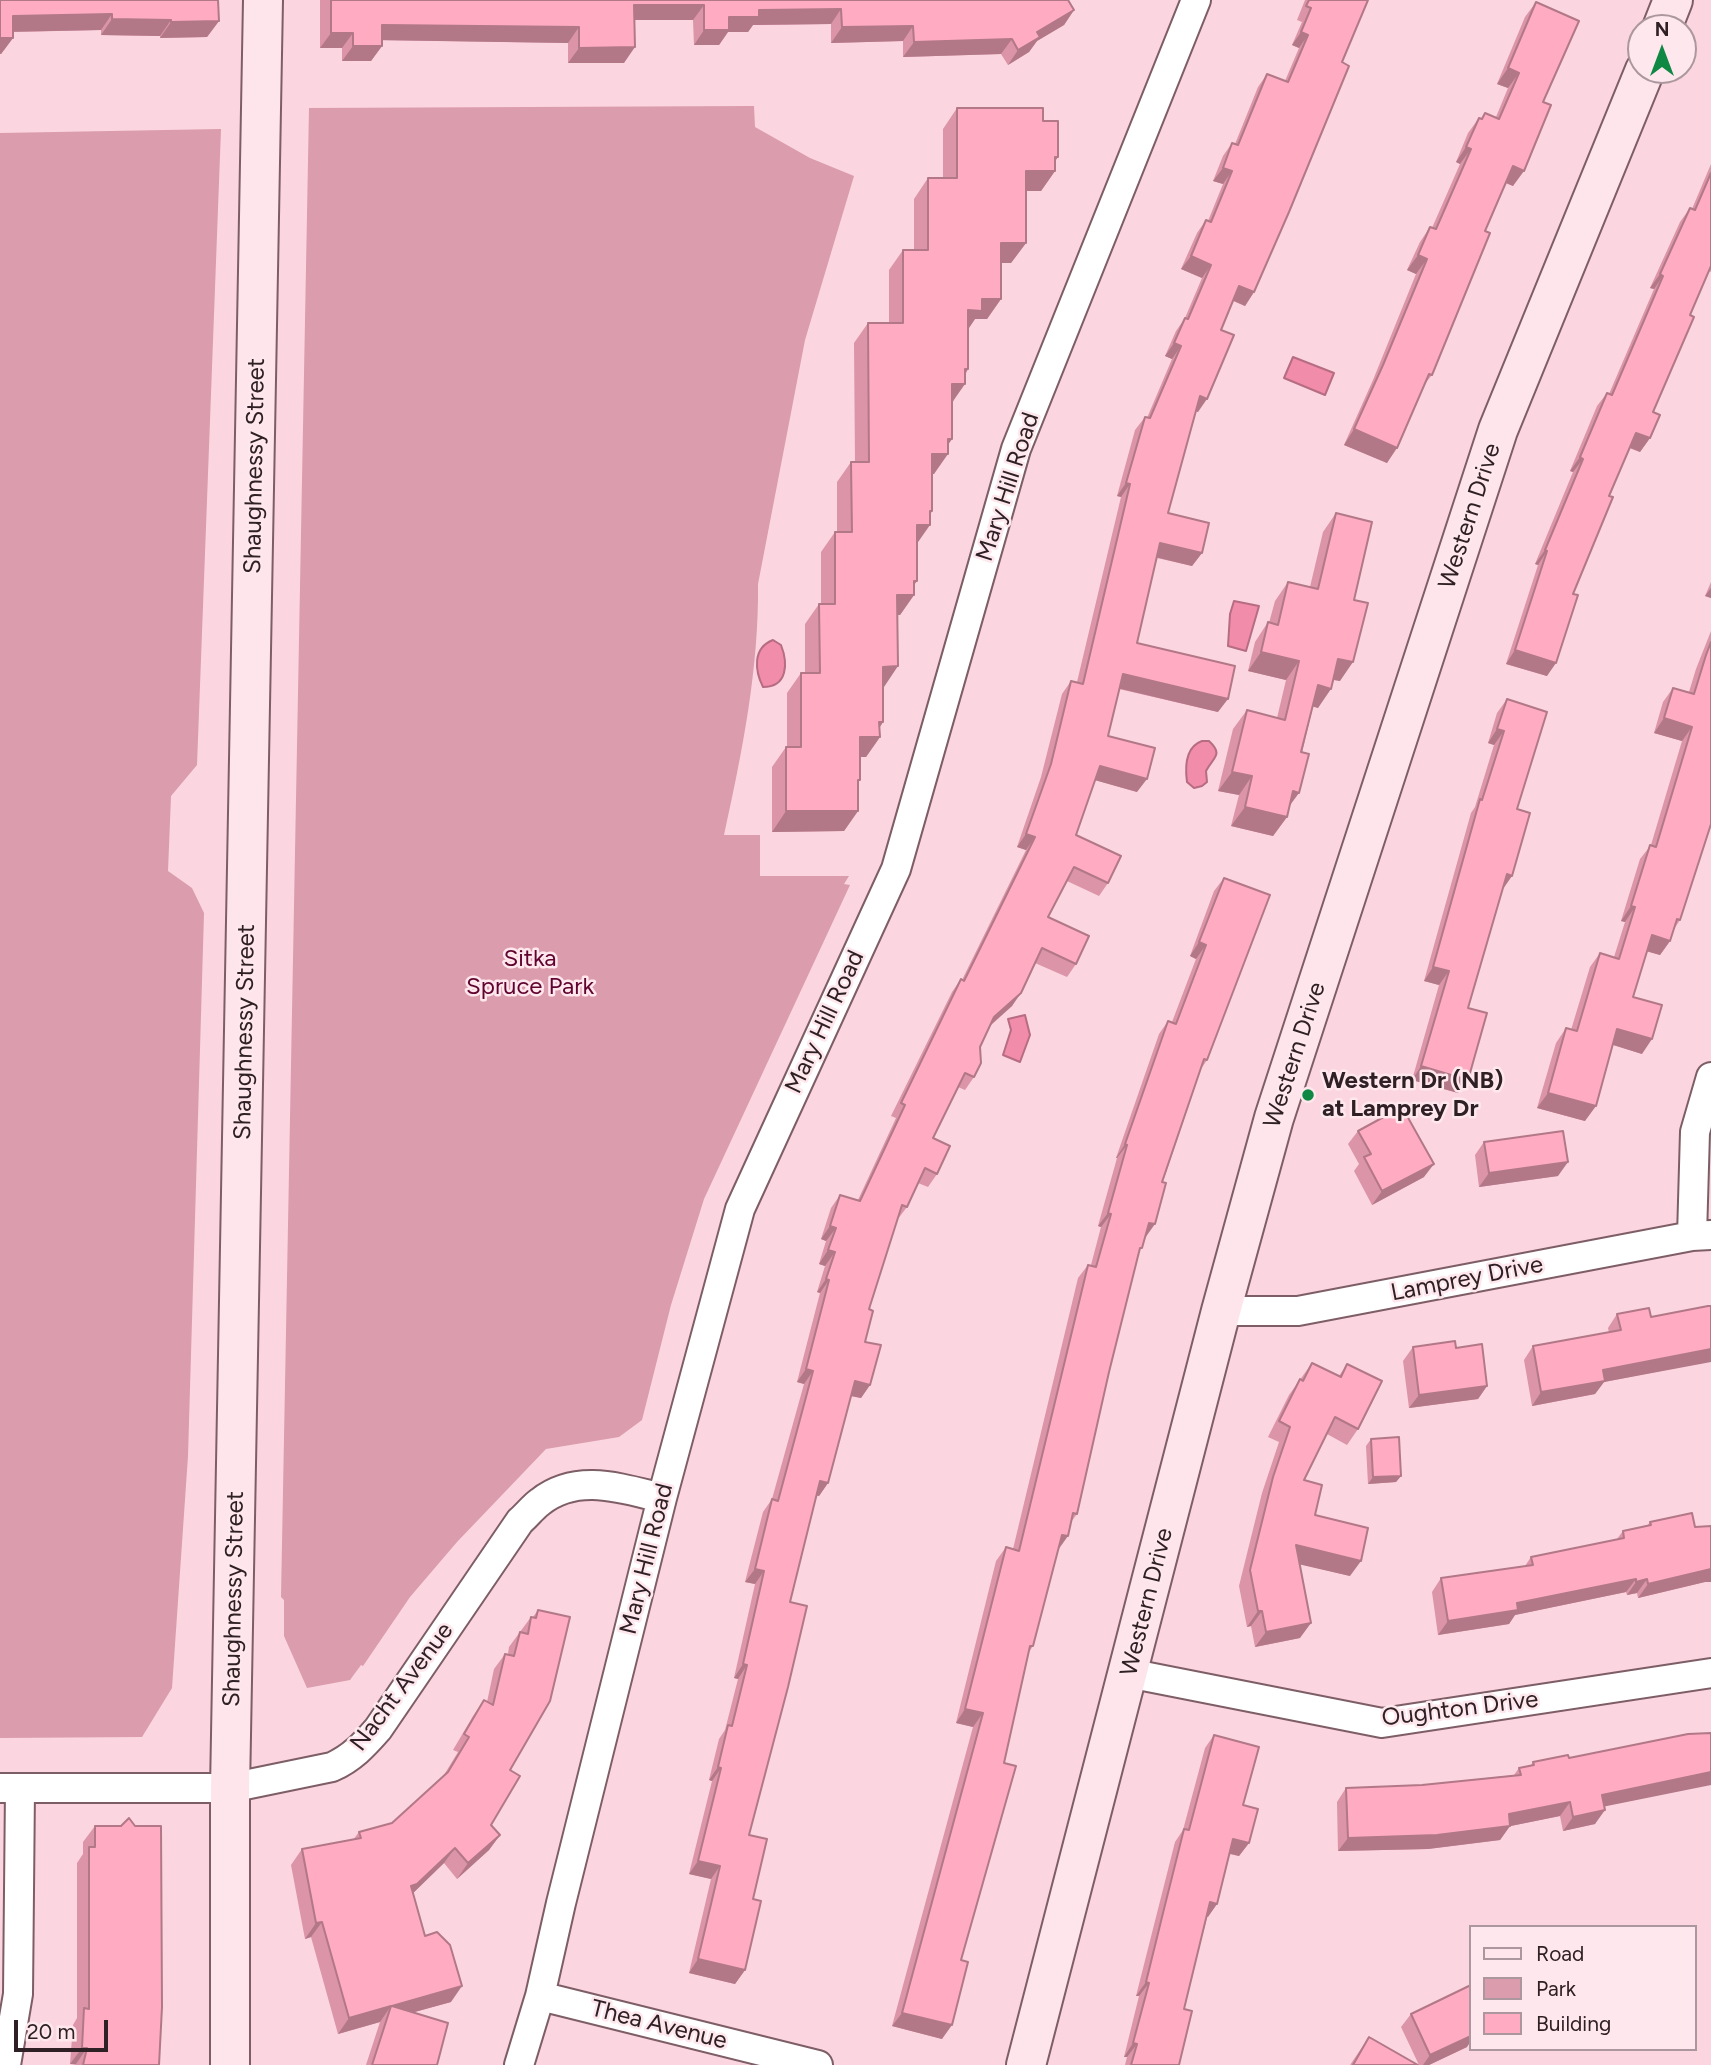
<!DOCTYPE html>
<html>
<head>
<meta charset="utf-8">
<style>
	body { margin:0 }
	#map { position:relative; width:1711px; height:2065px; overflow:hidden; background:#fbd5df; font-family:Figtree,sans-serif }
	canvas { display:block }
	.legend { position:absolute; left:1469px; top:1925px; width:228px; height:126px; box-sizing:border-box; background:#fee7ed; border:2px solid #ab979d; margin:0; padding:9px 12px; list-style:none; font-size:21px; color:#2e2024 }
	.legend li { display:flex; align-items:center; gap:14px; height:35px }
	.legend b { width:35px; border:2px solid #ab979d }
	.north { position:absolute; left:1627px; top:14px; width:70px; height:70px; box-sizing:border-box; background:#fee7ed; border:2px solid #ab979d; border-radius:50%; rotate:0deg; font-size:19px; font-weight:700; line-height:28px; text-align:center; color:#2e2024 }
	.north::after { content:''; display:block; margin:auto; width:24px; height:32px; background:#0e8843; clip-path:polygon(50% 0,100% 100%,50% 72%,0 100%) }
	.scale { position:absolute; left:14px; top:2020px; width:94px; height:32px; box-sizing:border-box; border:4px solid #2e2024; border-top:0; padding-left:9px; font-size:21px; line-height:24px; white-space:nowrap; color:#2e2024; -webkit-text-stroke:5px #fee7ed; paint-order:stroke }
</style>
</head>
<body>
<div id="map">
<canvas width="1711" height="2065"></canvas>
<ul class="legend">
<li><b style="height:9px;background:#fee5ec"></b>Road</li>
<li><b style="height:19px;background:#db9cad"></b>Park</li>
<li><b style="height:19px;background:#ffacc3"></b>Building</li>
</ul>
<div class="north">N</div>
<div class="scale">20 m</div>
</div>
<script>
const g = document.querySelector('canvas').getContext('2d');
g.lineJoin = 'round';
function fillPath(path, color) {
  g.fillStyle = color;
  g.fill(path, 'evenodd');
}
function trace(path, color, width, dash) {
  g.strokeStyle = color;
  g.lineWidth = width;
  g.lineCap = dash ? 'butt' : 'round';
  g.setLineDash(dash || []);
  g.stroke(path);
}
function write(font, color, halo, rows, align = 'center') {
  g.font = font + ' Figtree,sans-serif';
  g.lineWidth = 5;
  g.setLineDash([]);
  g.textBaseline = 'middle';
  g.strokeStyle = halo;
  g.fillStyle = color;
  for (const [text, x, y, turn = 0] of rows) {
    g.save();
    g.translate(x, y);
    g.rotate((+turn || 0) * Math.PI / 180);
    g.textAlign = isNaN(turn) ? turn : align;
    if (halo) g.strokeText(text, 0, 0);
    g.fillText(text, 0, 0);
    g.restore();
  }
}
fillPath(new Path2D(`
	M754,106l1,21 55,31 44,18 -49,164 -47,244c1,85 -16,169 -34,251h36v41h89l-5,8 6,1 -146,314 -33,106 -29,115 -23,17 -73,12 -89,93 -47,55 -47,69 -2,-1 -11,15 -43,8 -23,-52v-36l-3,-3 28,-1489z
	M221,129l-24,636 -26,31 -3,75 24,17 12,25 -16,543 -16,232 -30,49 -142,1v-1605z`), '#db9cad');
const water = new Path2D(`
	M1293,357l41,16 -9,22 -41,-17z
	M1234,601l25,5 -13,45 -18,-5 2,-32z
	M773,640l8,5c7,18 7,42 -18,42 -8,-16 -11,-39 10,-47z
	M1202,741h7c15,14 4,16 -3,30l1,11 -5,4 -8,2 -7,-6c-2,-15 -2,-35 15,-41z
	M1025,1015l5,20 -10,27 -17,-7 8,-25 -3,-11z`);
fillPath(water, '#f18caa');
trace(water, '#b66c82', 2);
const street = new Path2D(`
	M1692,1236l3,-104 16,-55
	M1221,1311h77l394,-75 19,-1
	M1128,1673l254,50 329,-50
	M0,1788h230l102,-21c20,-9 32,-22 46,-38l142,-208c7,-6 13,-14 20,-19 37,-29 80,-14 122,-4
	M540,1996l278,69
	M6,2065l12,-71 2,-206
	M519,2065l21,-69 21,-93 101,-405 78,-289 156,-340 120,-420 180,-449`);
const secondary = new Path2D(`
	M1662,28l11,-28
	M230,2065v-277l33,-1788
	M1026,2065l195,-754 53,-193 224,-688 147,-360`);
trace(street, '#7e5e66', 32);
trace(secondary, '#7e5e66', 42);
trace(street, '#fff', 28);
trace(secondary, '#fee5ec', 38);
fillPath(new Path2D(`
	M0,0l219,21 -12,16 -47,1v-2l-59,-1v-5l-88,2v6l-12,16h-1z
	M320,0h748l6,10 -10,15 -27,16 -8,11 -21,13 -7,-11 -98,3v-16l-72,2v-19l-78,1 -5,7h-20l-9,13h-25l-1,-25h-58l-11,43h-56v-20l-186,-3v6l-11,15h-29v-13h-22z
	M1305,0h63l-26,62 -88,230 -9,14 -12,-5 -12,29 -23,82 -2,-1 -28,102 34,40 -10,13 -35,-8 -20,85 81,69 -99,-23 -11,47 29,56 -42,-12 -19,55 32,48 -9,13 -32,-15 -19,36 28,47 -9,13 -32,-14 -23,43 -22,20 -10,21 -6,30 -9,13 -7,-3 -25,51 4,36 -9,13 -10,-4 -11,24 -10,13 -28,89 -4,33 5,43 -9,13 -10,-2 -23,87 -9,13 -3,-1 -26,107 -41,233 4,64 -8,71 -10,14 -46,-11 22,-94 -22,-5 23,-93 -3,-1 10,-41 6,-9 13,-51 -4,-1 21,-94 -10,-2 18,-70 9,-13 32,-115 -7,-2 23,-89 -3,-1 8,-26 -6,-2 7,-23 -5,-2 10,-31 9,-13 18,5 38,-82 -5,-2 61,-124 9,-13 1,1 64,-130 -9,-3 24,-70 21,-83 9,-13 6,1 44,-185 -4,-1 18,-66 10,-13 2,1 25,-59 -7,-3 11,-25 9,-13 17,-40 -21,-9 16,-36 9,-13 2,1 15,-37 -10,-3 10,-25 9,-13 3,1 23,-57 9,-13 18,7 14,-33 -7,-3 10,-23 -5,-2z
	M1536,2l7,100 -30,84 -8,-3 -20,48 -53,144 -9,11 -36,77 -43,-18 29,-65 43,-106 -9,-4 13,-28 10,-15 2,1 28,-64 -4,-2 12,-29 11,-15 2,1 4,-6 11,4 12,-29 -11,-4 28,-67z
	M957,108l86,13 15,36 -3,4v10l-14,20h-15v52l-15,20h-10v36l-14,20h-12l-7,10v40l-16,35v35l-4,6 -14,29h-2v37l-15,32 -3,52 -14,20h-3l-14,72v35l-3,5v10l-14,20h-6v23l-2,3v28l-14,20 -72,1v-65l14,-20h1v-54l14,-20h4v-49l14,-20h2v-52l14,-20h2v-50l14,-20h4l-1,-119 14,-20h21v-53l14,-20h11v-51l14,-21h15v-49z
	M1711,164v108l-2,-1 -19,44 -37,97 -3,26 -10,14 -11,-4 -20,48 -36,98 -26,82 -41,-12 32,-99 -3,-1 38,-92 -3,-1 27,-65 10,-13 2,1 45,-105 -4,-1 30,-66 10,-14 2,1z
	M1336,513l18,87 -14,81 -7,-1 -15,28 -5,-2 -26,111 -14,19 -42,-10 8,-31 -21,-4 15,-62 14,-19 30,8 9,-38 -38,-9 7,-29 13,-20 1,1 6,-22 13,-19 22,5 13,-55z
	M1711,582v16l-6,-2z
	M1711,631v193l-31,96 -6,9 -4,12 -10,14 -13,-4 -14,46 9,57 -29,-9 -28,76 -48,-13 19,-65 10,-15 5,2 19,-63 10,-14 14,4 11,-35 -4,-1 19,-62 11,-14 31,-104 -28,-8 9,-31 10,-14 16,4 7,-23z
	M1507,699l10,110 -14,80 -35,119v72l-10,13 -46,-13 27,-95 -15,-4 47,-168 4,-6 19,-62 -6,-2 9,-30z
	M1224,878l-17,182 -6,9 -62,184 -30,119 -32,142 -6,8 -13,28 -25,96 -4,6 -87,387 -50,-13 81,-299 -17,-4 40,-162 10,-14 7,2 65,-271 10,-13h3l10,-38 -3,-1 19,-68h-1l43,-124 9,-13 4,1 24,-63 -6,-3 24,-65z
	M1358,1131l66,46 -52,28 -18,-34 5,-7 -11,-20z
	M1484,1142l74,34 -79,11 -4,-32z
	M1617,1314l34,3 55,45 -102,20 -9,12 -63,12 -8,-46 9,-14 76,-13 -1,-5z
	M1413,1347l43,1 31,38 -9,13 -69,9 -6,-47z
	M1312,1363l27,13 8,-12 11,65 -11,16 -20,-11 -23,46 11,35 35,61 -50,-12v74l-45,9 -4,-21 -4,1 -8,-41 23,-93 17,-51 -11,-5 21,-42z
	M1371,1439l30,37 -5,6 -28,2 -2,-38z
	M1650,1522l55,60 -67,16 -1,-5 -10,2 -1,-3 -111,23 -6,9 -71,11 -6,-43 9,-14 84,-12 6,-9 86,-18 6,-8 24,-5z
	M538,1610l-28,160 -19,55 9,10 -11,15 -32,29 -13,-16 -31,30 12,43 26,66 -37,10 23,53h-71l14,-43 -42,12 -27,-97 -6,2 -14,-74 11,-16 51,-9 6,-8 33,-9 52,-48 14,-23 -5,-2 20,-34 11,-16 3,2 7,-33 11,-15h3l1,-7 22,-30h2z
	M1214,1735l29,70 6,38 -10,13 -10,-2 -12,50 -10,13 -23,92 -5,56h-54l2,-8h-3l15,-61h-3l39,-154 8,-12 22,-82z
	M1569,1758l138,27 -103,21 -9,18 -32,7 -3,-15 -50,10 -10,14 -72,9 -90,2 -1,-49 9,-14 76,-3 92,-10 5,-7 12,-3 2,-3z
	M95,1826l64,239h-83l-6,-1 3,-39 4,-7v-155l6,-9v-12z
	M1411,2014l56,33 -38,18h-10l-18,-38z
	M1369,2037l49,28h-68z`), '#db94a8');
fillPath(new Path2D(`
	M634,5h70l-11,15h-69z
	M841,9l-10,15 -78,1 -5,7h-20l-9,13h-25l10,-15 25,-13 30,-7z
	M1074,10l-10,15 -27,16 -8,11 -21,13 10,-15 19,-18z
	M112,14l-11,16 -100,2 12,-16z
	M112,19l59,1 -11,16 -59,-1z
	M219,21l-12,16 -47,1 11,-16z
	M382,25l197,2 -11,16 -197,-3z
	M913,26l-10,15 -72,2 11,-16z
	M1301,32l7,3 -9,13 -7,-3z
	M331,33h22l-11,15h-22z
	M0,38h13l-12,16h-1z
	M1012,39l-11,15 -98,3 11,-15z
	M353,46h29l-11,15h-29z
	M635,47l-11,16h-56l11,-15z
	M1508,68l11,5 -11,15 -11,-4z
	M1466,147l5,2 -11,15 -4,-2z
	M1055,157h3l-10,14h7l-14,20h-30l15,-20z
	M1513,166l11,5 -11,15 -11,-5z
	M1223,168l9,3 -9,13 -10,-3z
	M1001,243h25l-15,20h-24z
	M1418,255l9,4 -11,15 -9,-4z
	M1191,256l20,9 -9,13 -21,-9z
	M1660,274l3,2 -9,13 -4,-1z
	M1239,286l15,6 -9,14 -15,-7z
	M982,299h19l-14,20h-12l-8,12 1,-21z
	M1174,343l7,3 -9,13 -7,-3z
	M965,369h3l-10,15h7l-14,20 1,-20z
	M1200,396l7,3 -9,13 -7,-3z
	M1354,429l43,19 -10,15 -43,-18z
	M1636,433l14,5 -10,14 -14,-6z
	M948,439h4l-11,15h7l-14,20h-16l14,-20z
	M1580,457l3,2 -10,13 -3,-1z
	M1126,483l4,1 -9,13 -4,-1z
	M930,511h2l-10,14h8l-14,20 1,-20z
	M1160,543l42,10 -10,13 -41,-10z
	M1545,550l2,1 -9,14 -3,-1z
	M914,581h3l-10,14h7l-14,20h-17l14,-20z
	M1711,588v10l-6,-2z
	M1515,650l41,13 -9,13 -41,-12z
	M1261,652l38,9 -13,19 -38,-9z
	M1338,659l15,3 -13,19 -15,-3z
	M898,666l-14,21h-15l14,-20z
	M1123,674l105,25 -10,13 -105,-25z
	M1318,685l13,4 -13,19 -14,-4z
	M1664,718l28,9 -10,14 -28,-8z
	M879,722h4l-10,15h7l-14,20h-21l15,-20z
	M1497,729l7,2 -10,14 -6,-2z
	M1100,766l47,13 -10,13 -46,-13z
	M1232,772l20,4 -13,19 -21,-4z
	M1293,791l6,2 -14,19z
	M1245,807l42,10 -14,19 -42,-10z
	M786,811h72l-14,20 -72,1z
	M1026,834l9,3 -9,13 -9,-3z
	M1507,874l5,2 -9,13z
	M1631,906l4,1 -10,15 -4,-1z
	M1652,935l18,6 -10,14 -18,-5z
	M1199,942l7,3 -10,14 -6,-3z
	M1433,967l16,4 -10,14 -15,-4z
	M1021,993l-9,13 -27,24 9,-13z
	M1617,1029l35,10 -10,15 -35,-11z
	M1421,1066l47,14 -10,13 -46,-13z
	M1548,1093l48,13 -11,15 -48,-13z
	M1125,1144l2,1 -10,13h-1z
	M1568,1162l-10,14 -79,11 10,-14z
	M1434,1164l-10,13 -52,28 10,-14z
	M1108,1213l3,1 -10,13 -3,-1z
	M1149,1223l6,1 -10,14z
	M830,1226l6,2 -10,13 -5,-2z
	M828,1250l7,2 -10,14 -6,-2z
	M826,1279l3,1 -9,13 -3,-1z
	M1711,1349v13l-107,20 -9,12 -63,12 9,-14 62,-22z
	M806,1369l7,2 -9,13 -7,-2z
	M855,1381l15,4 -9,13 -15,-3z
	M1487,1386l-9,13 -69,9 10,-13z
	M1401,1476l-5,6 -28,2 5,-7z
	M820,1481l8,2 -9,13 -9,-2z
	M1062,1535l6,1 -10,14z
	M1296,1545l65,16 -11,15 -65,-15z
	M755,1569l9,2 -9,13 -10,-2z
	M1711,1569v13h-6l-67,16 10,-14z
	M1636,1579l-10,13 -111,23 -6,9 -71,11 10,-14 69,-18z
	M1647,1579l-10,14 -10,2 9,-13z
	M1258,1611h4l-11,15 -4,1z
	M1311,1623l-11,15 -45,9 11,-15z
	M743,1664l4,1 -9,14 -4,-1z
	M965,1709l18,4 -10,14 -17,-4z
	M718,1767l3,1 -9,13 -3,-1z
	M1711,1772v13l-119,24 10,-14z
	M1570,1802l-10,14 -54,11 4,-1 -10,14 -72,9 -90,2 10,-13 161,-24z
	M1605,1810l-10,14 -32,7 10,-14z
	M500,1835l-11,15 -32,29 11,-16z
	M1233,1839l16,4 -10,13 -15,-4z
	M455,1848l-11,15 -38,37 5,-14z
	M698,1861l22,5 -9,13 -22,-5z
	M1210,1902l7,2 -9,13 -7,-2z
	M322,1922l-11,15 -6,2 11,-16z
	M698,1959l47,11 -10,14 -46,-11z
	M1146,1982l3,1 -10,13h-3z
	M462,1986l-11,16 -65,18 6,-14z
	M391,2006l-11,16 -42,12 11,-16z
	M902,2013l50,12 -10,14 -50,-13z
	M1471,2030v11l-4,6 -38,18h-6l7,-10z
	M1133,2043l4,1 -10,13h-3z
	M82,2048h5l-11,16h-6z`), '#b27888');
const building = new Path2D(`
	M0,0h218l1,21 -48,1v-2l-59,-1v-5l-99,2v22h-13z
	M331,0h737l6,10 -37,22 3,5 -22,13 -6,-11 -98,3 -1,-16 -71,1 -1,-18 -82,1v7h-30v13h-25v-25h-70l1,42 -56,1v-21l-197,-2v21h-29v-13h-22z
	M1309,0h59l-26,62 7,4 -60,146 -35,80 -15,-6 -18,44 13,5 -27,64 -7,-3 -32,117 41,10 -7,30 -42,-10 -23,100 98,23 -7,33 -105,-25 -15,62 47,12 -8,31 -47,-13 -24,69 45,21 -13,27 -34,-16 -26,50 41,19 -13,28 -34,-16 -21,45 -27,24 -14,30 1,16 -7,14 -9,-4 -32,65 17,8 -13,28 -12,-6 -18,39 -5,-2 -33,104 4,2 -8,31 16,3 -11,40 -15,-4 -27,102 -8,-2 -30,121 17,4 -19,81 -39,148 18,4 -14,60 8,2 -16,69 -47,-11 22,-93 -22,-5 23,-93 -3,-1 10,-42 4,1 15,-61 -4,-1 21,-93 -9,-2 17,-70 6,2 35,-130 -7,-2 23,-89 -3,-1 9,-27 -7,-2 8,-22 -6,-2 10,-31 20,6 45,-96 -4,-2 60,-124 3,2 71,-144 -9,-3 25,-70 20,-83 12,3 47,-200 -4,-1 19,-66 5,1 31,-72 -7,-3 11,-25 3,1 23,-54 -20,-9 15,-36 5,2 21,-51 -9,-3 9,-25 6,2 29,-71 21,8 20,-47 -7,-3 10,-24 -5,-2z
	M1536,2l43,19 -36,81 8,3 -27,66 -11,-5 -28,65 5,2 -58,142 -3,-1 -32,74 -43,-19 29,-64 44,-106 -9,-4 12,-28 6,2 35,-80 -5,-2 13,-29 3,1 3,-6 14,6 20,-46 -11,-5z
	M957,108h86v13h15v36h-3v14h-29v72h-25v56h-19v12l-14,-1v59h-3v15h-13v55h-4v15h-16v57h-2v14h-13v56h-3v14h-17l1,71 -15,1v55h-4l1,15h-20v43h-2v31h-72v-64h15v-74h19l-1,-69h16v-72h17l-1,-70h18l-1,-139h35v-73h25v-72h29z
	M1711,173v93l-21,49 4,2 -41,95 7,3 -10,23 -14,-5 -27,63 4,1 -40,97 5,1 -22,68 -41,-13 32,-99 -2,-1 38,-91 -3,-2 27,-64 5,2 51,-119 -3,-2 30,-66 5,2z
	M1336,513l36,9 -18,78 14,3 -15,59 -15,-3 -7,30 -13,-4 -17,67 8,2 -10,39 -6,-2 -6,26 -42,-10 7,-31 -20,-4 15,-62 38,10 14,-59 -38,-9 7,-30 10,3 10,-43 30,7z
	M1711,642v182l-31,96 -3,-1 -7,22 -18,-6 -19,62 29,8 -10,34 -35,-10 -21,77 -48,-13 18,-65 11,3 23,-78 19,6 16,-52 -4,-1 19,-61 6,2 36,-120 -28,-9 9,-30 21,6 12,-39z
	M1507,699l40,13 -30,97 13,4 -18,63 -5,-2 -39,134 19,5 -19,67 -47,-14 28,-95 -16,-4 47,-168 2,1 22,-69 -7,-2z
	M1224,878l46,17 -63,165 -3,-1 -42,123 4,1 -11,41 -6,-1 -7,25h-2l-31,124 -32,142 -4,-1 -5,23 -6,-1 -29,111h-3l-26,117 12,3 -55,194 7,2 -16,63 -50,-12 81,-300 -18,-4 41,-162 13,4 69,-286 8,2 15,-53 -3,-1 19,-68 -2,-1 43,-123 8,3 30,-79 -7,-3z
	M1402,1107l32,57 -52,27 -18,-34 7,-3 -13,-23z
	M1563,1131l5,31 -79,11 -5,-31z
	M1708,1306h3v43l-108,21 2,11 -64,11 -8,-46 88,-16 -4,-16 32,-6 2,9z
	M1455,1341l1,7 26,-4 5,42 -68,9 -6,-48z
	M1312,1363l29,14 6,-13 35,17 -24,48 -23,-12 -31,63 18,5 -7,30 53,13 -7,33 -65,-16 15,78 -45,9 -4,-21h-4l-8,-41 23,-93 17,-50 -11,-6 21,-42 3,2z
	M1399,1437l2,39 -28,1 -2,-38z
	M1692,1513l3,14 16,-1v43l-63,15 -1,-5 -11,3v-3l-119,24 1,7 -70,11 -7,-43 92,-13 -2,-8 93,-19 -1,-7 28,-6 -1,-3z
	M538,1610l32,7 -20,84 -40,69 10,6 -29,49 9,10 -32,28 -13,-15 -38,36 -6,2 14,50 12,-4 13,13 12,41 -70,20 56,17 -11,42h-65l19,-59 -42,12 -27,-96 -6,1 -14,-74 59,-11 -2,-6 33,-9 56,-51 21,-35 -5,-3 20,-34 9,5 12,-51 9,2 6,-24 8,2 3,-17 5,1z
	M1711,1733v39l-109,23 3,15 -32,7 -3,-15 -61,12 1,12 -73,9 -89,3 -2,-50 76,-3 99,-10 -2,-7 15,-3 -1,-3 35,-7 1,3 119,-24z
	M1214,1735l45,12 -16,58 15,4 -9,34 -16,-4 -16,65 -7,-2 -26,107 8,2 -13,54h-48l6,-21 -4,-1 16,-60 -3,-1 17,-69 21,-84 5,1z
	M129,1818l6,8h26l1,181 -3,58h-76l4,-17h-5l2,-40 5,1v-162h6v-21h26z
	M1471,1985v51l-41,19 -19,-41z
	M1369,2037l49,28h-65z`);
fillPath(building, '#ffacc3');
trace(building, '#b27888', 2);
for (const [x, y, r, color] of [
	[1308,1095,7,"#0e8843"]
]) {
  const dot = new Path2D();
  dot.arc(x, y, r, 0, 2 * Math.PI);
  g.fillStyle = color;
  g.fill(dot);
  trace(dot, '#fee7ed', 2.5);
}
write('24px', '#2e2024', '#fee7ed', [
	["Shaughnessy Street",255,466,-89],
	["Mary Hill Road",1008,487,-72],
	["Western Drive",1470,516,-72],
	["Mary Hill Road",825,1022,-65],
	["Shaughnessy Street",245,1032,-89],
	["Western Drive",1295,1055,-72],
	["Lamprey Drive",1467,1279,-11],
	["Mary Hill Road",647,1559,-76],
	["Shaughnessy Street",234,1599,-89],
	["Western Drive",1147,1602,-76],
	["Nacht Avenue",402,1687,-53],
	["Oughton Drive",1460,1709,-7],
	["Thea Avenue",659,2025,14]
]);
write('24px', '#60032f', '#fee7ed', [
	["Sitka",530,959],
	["Spruce Park",530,987]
]);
write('bold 24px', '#2e2024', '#fee7ed', [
	["Western Dr (NB)",1322,1081],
	["at Lamprey Dr",1322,1109]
], 'left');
</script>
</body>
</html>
